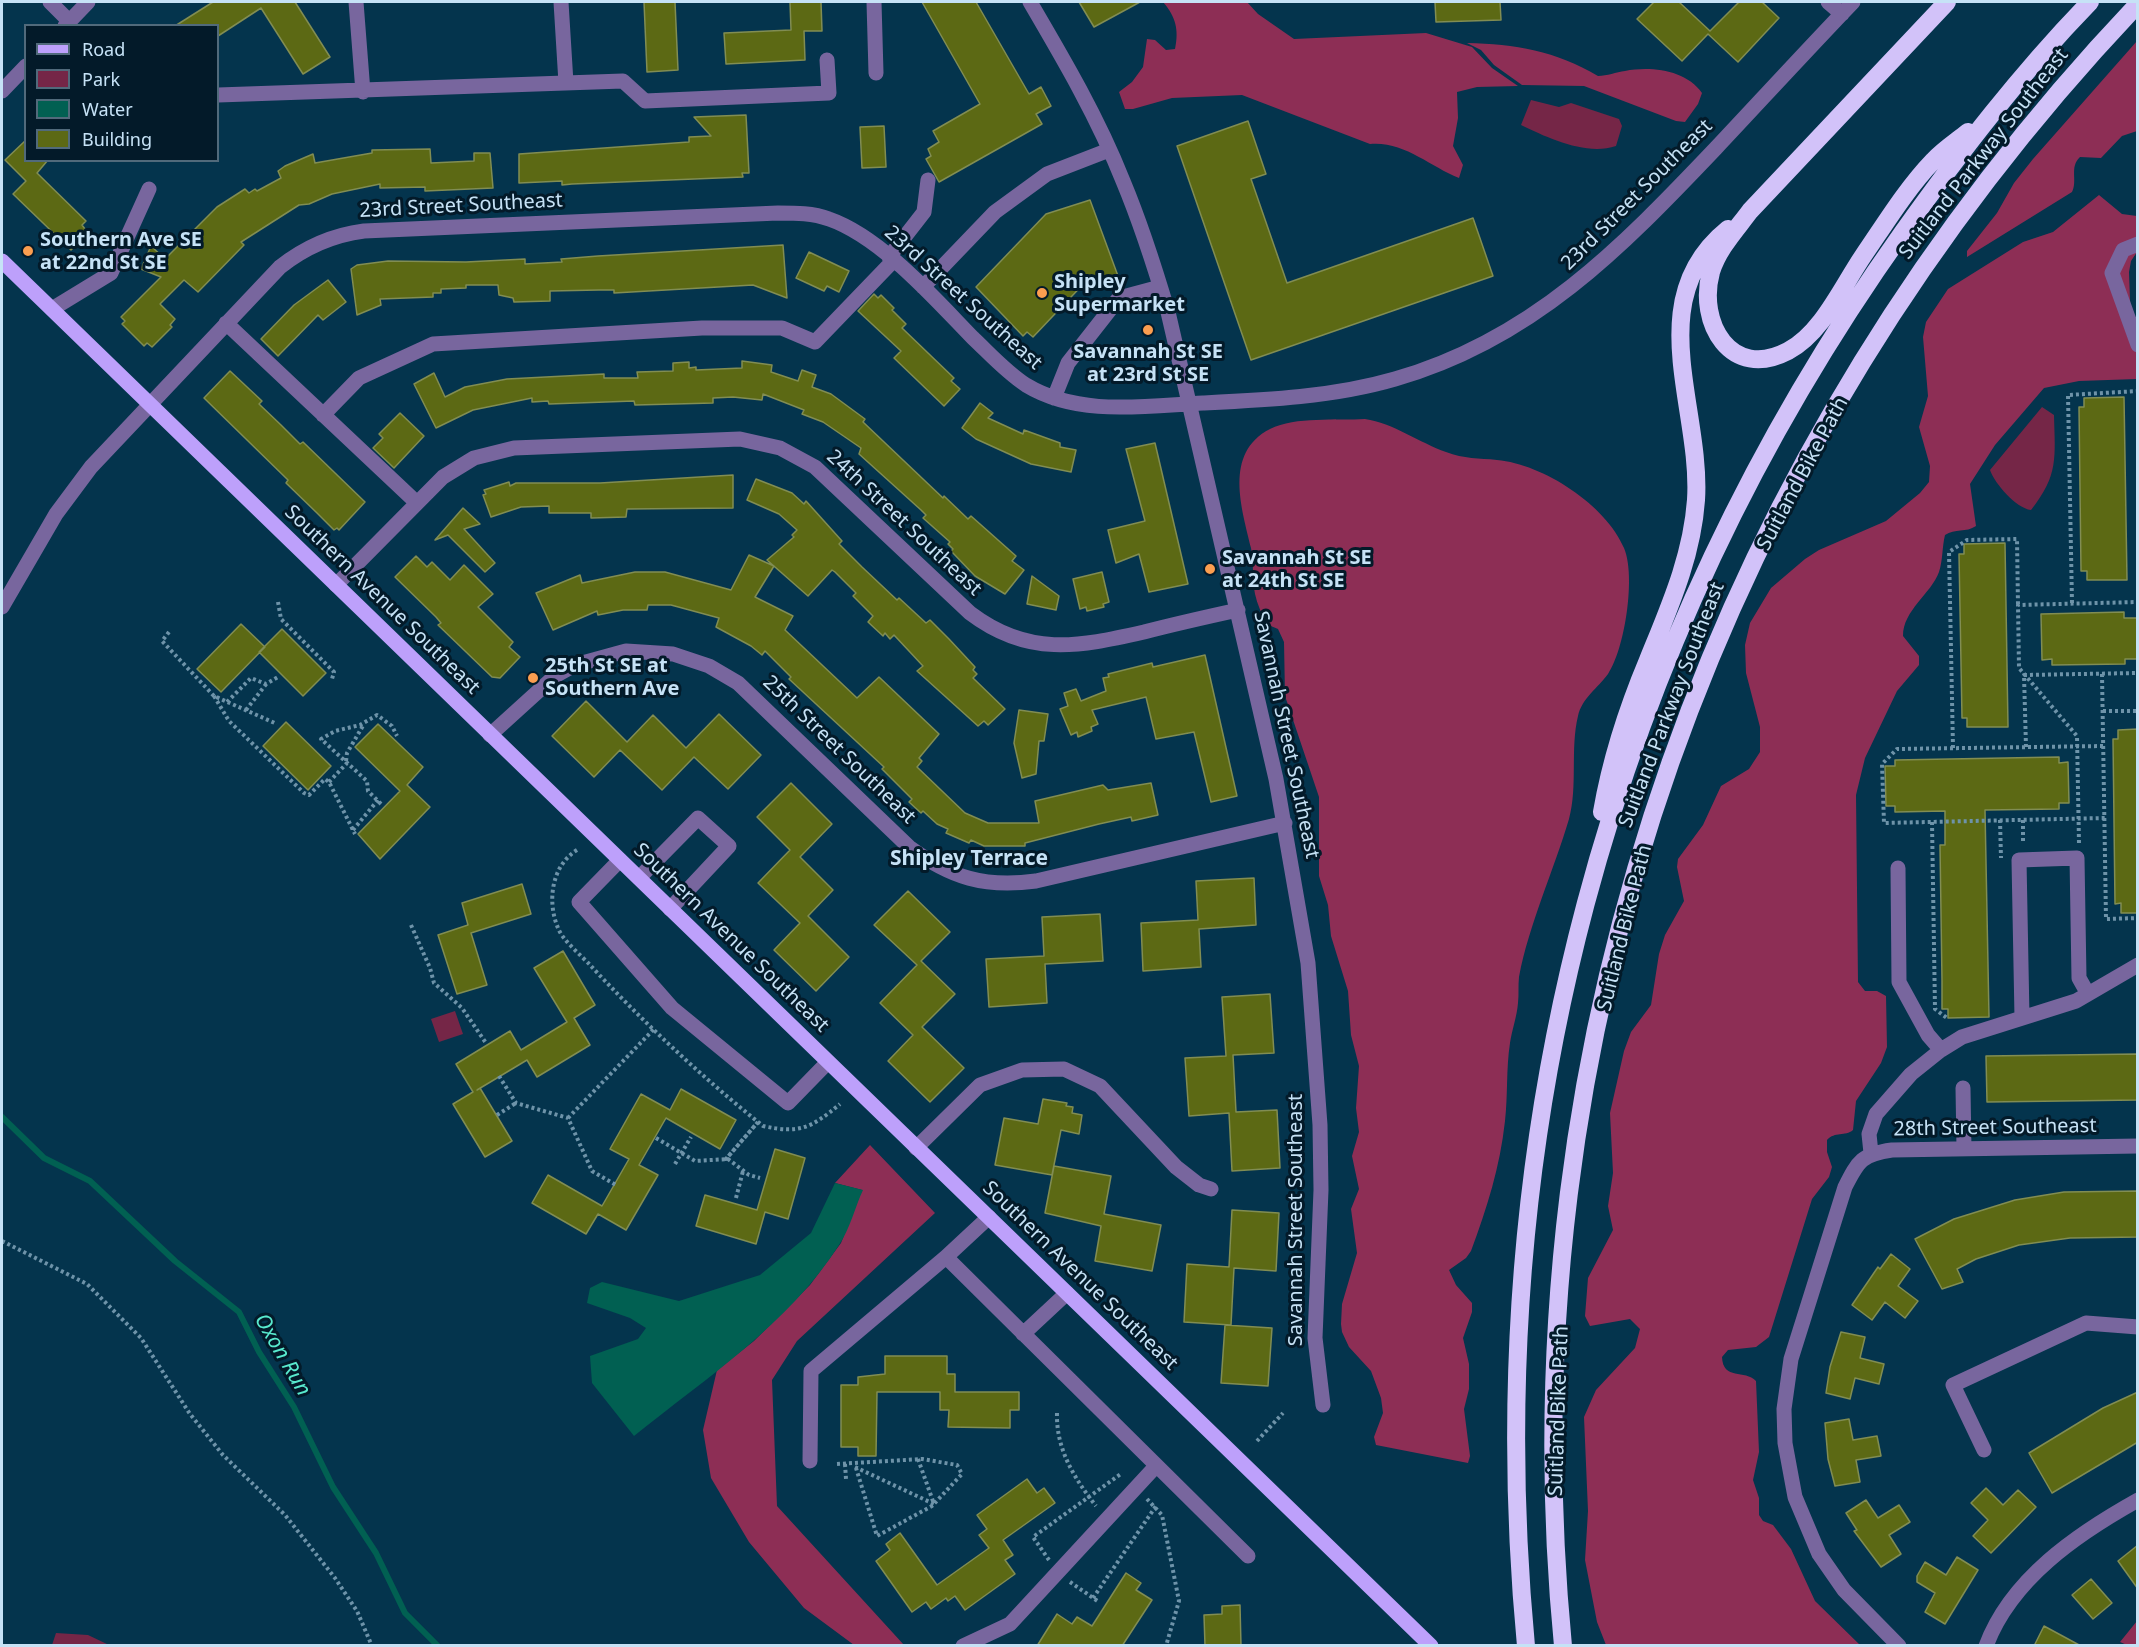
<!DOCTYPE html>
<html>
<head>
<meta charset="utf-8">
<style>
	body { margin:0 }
	#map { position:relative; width:2139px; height:1647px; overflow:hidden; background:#04344d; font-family:"Noto Sans",sans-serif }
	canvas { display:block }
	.frame { position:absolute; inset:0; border:3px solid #c6e2f6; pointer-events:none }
	.legend { position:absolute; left:24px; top:24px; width:195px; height:138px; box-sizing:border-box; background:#031a29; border:2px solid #516a7b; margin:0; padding:8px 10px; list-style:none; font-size:18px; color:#c6e2f6 }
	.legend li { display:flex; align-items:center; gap:12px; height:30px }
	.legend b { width:30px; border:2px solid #516a7b }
</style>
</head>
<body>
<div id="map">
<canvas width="2139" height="1647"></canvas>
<div class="frame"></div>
<ul class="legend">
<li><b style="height:8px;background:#bda0fb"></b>Road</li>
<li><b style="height:16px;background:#752647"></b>Park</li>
<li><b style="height:16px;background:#016052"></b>Water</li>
<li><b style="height:16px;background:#5c6914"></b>Building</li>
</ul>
</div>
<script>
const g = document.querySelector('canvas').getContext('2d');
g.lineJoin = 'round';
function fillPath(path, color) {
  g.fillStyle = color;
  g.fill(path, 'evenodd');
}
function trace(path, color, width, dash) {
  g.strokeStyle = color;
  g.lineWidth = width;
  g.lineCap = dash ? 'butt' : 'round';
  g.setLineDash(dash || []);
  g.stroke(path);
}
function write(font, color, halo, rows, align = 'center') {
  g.font = font + ' "Noto Sans",sans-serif';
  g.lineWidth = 6;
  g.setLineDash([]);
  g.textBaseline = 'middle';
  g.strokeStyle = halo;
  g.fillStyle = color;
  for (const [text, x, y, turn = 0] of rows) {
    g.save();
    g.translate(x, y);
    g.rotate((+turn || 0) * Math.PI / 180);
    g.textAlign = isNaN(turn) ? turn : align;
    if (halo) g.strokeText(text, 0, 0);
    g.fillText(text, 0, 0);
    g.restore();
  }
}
fillPath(new Path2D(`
	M1531,100l28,7 12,-4 48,16 3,7 -6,20c-30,10 -68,-8 -95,-21z
	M2042,407l12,8c1,42 5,60 -23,95 -15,-2 -36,-26 -41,-40z
	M455,1011l8,23 -24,8 -8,-23z
	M56,1633l32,2 21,10h-57z`), '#752647');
fillPath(new Path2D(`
	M1163,2h84l11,12 36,25 132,-6 46,14 20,21 26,18 -41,1 -20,5 1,26 -5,28 10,19 -4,13c-30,-12 -55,-37 -89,-34l-128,-49 -70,3 -39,11h-8l-6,-17 13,-10 11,-15 4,-28 8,1 11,10 9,-1c4,-19 1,-32 -12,-47z
	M2137,41v90l-15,5 -21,22 -21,-1c-11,10 -2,24 -8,35l-105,65v-6l30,-38 17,-30 19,-24z
	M1467,43c48,1 89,8 131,33 9,0 18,-4 27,-5 26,-5 61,-1 77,22l-4,11 -13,18 -9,-1 -92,-35 -62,-1 -28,-20 -13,-15z
	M2099,195l23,19 15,2v36l-6,9 -2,11 2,55 6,21v31l-58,2 -35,7 -49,57 -25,39 6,42c-10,7 -21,2 -31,9 -3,12 -2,25 -6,37 -8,22 -36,38 -36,64l16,20v9l-22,26 -32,67 -9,37 2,187 7,9h12l9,5 1,51 -6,16 -25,38 -3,29c-8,7 -18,1 -26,10v12l5,15 -3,10 -17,22 -43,138 -13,10 -28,3 -6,7c1,24 23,12 34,24l3,71 -6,28 6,18v17l4,6 10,4 18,24 24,52 45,44h-254l-9,-23 -12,-62 3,-49 -4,-94 12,-27 39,-42 5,-19 -10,-10 -40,7 -5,-10 3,-38 25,-48 -5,-24 5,-33 -3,-60 14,-62 7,-19 20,-27 8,-51 6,-19 19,-34 -7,-34 1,-8 25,-34 18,-39 28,-17 11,-17v-25l-14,-54 -1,-28 5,-22 21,-35 34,-29 14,-9 67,-29 34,-28 9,-11 1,-16 -11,-39 9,-31 -5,-59 3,-15 22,-33 75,-47 30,-10z
	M1365,419c28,4 55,24 81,33 18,7 33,6 51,8 46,4 109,45 127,88 12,28 1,101 -16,126 -10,14 -26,24 -30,42 -8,33 0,70 -9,103 -15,51 -40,105 -50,158 -1,9 0,17 -1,26 -1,13 -6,27 -8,40 -4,26 -2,52 -5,78 -5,46 -18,87 -34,130l-5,7 -17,12 7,15 16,18v9l-9,26 6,26v25l-5,20 6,47 -2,7 -92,-18 -2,-8 9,-24 -2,-15 -10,-27 -22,-24 -7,-15 -1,-8 1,-20 15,-51 -6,-44 8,-20 -7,-33 7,-24 -3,-24 3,-42 -8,-31 -3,-44 -17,-55 -3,-31 -9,-29v-79l-34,-101 -1,-54 -6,-13 -12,-5c-4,-10 -9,-20 -11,-30 -3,-15 -1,-31 -4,-46 -9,-39 -28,-95 19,-119 26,-13 66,-8 95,-10z
	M870,1145l65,68 -138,128 -25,39 5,126 127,139h-50l-50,-37 -55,-66 -38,-64 -8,-48 14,-60 37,-29 56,-56 31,-42 21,-53 -27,-7z
	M2137,1621v24h-10l-7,-3z`), '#8d2e55');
fillPath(new Path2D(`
	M835,1183l28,7c-8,17 -13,39 -24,55 -50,79 -133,133 -205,191l-42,-53 -2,-27 48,-17 8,-11 -16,-10 -43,-15 3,-15 12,-6 77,19 81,-26 51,-42z`), '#016052');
trace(new Path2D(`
	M2,1117l42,41 46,23 85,80 64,51 20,40 35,55 39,80 43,66 29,60 33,33`), '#016052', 6);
const building = new Path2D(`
	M213,2h82l35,55 -27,17 -42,-66 -43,28v-10h-43z
	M644,2h31l3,68 -31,2z
	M790,2h31l1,29h-18l1,29 -79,4 -2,-31 67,-3z
	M922,2h54l53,92 12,-7 10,19 -15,8 6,10 -103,58 -13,-23 5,-3 -3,-7 11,-7 -6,-11 47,-27z
	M1079,2h61l-46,25z
	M1435,2h65l1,18 -65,2z
	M1654,2h25l31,29 29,-29h23l17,16 -41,44 -30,-28 -26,27 -45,-42z
	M746,115l3,58h-7l1,4 -171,7 -10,1v-4l-43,2v-29l170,-12v-5l22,-1 -17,-19z
	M1248,121l18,53 -15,5 36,104 186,-65 20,58 -242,84 -74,-214z
	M884,126l2,41 -24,1 -2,-41z
	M26,140v20h22l-11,13 49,48 -4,4 6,8 -17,17 -58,-56 13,-13 -21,-21z
	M430,149l1,14 43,-2v-8h16l3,35 -68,3v-4l-45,1v-4l-48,10 -23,10 -10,1 -58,37 3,3 -46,47 -14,-12 -24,24 15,15 -5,6 2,2 -20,20 -5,-4 -3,3 -22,-22 3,-3 -4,-4 40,-40 -20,-8 10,-23 14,13 52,-52 28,-18 4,4 6,-4 2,2 24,-13 -3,-7 7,-5 28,-12 2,9 57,-10v-3z
	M1090,200l28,76 -5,11 -8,2 -14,-13 -58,61 -6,-5 -4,4 -47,-49 70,-73z
	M783,245l4,53 -34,-13 -139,8v-3h-15l-49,1v10l-36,1 -1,-4 -14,-3 -1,-10h-32v3l-25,1v4h-8v4l-53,2 1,6 -24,10 -6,-46 6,-4 31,-4 78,1 59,-3v5l37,-2 -1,-3 37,-3z
	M809,252l40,19 -10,21 -12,-6 -3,5 -28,-13z
	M328,280l18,22 -23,18 -5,-5 -40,41 -17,-17 33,-34z
	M874,294l4,4 3,-3 13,13 -2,2 14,14 -4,4 52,50 -3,3 9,8 -16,17 -50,-48 7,-7 -43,-40z
	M742,361l30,4 -1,7 27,9 4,-11 14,5 -4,12 19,7 34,25 -2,3 80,76 1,-2 24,23 3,-3 45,40 -4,5 12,9 -19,24 -30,-18 -24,-25 2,-2 -5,-5 2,-2 -27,-24 3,-3 -5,-5 -62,-56 2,-6 -38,-26 -21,-8 2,-4 -41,-16 -1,6 -29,-3 -20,1v5l-38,1 -40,1 -1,-4 -85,3 -1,-3 -16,1v-4l-59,12 -37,18 -22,-44 20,-11 11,24 20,-10 42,-8 97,-5v4h34l-1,-6 36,-1v-8l16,-1v6l7,-1v3l46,-2z
	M230,371l32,30 -3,3 22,21 19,19 3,-2 62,60 -26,28 -2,-2 -3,2 -17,-17 -31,-30 2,-3 -84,-82z
	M2124,397l3,183h-40v-9h-6l-2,-164h5v-9z
	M980,403l13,10 -5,5 35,16 1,-4 36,13v4l16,3 -5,22 -40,-8 -55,-25 -14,-11z
	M400,413l24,23 -30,32 -21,-20 10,-10 -4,-4z
	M1155,443l33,141 -39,8 -10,-38 -23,9 -8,-33 37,-9 -19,-72z
	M733,475v33l-106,1 -1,8 -35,1v-5h-42v-7l-28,1 -30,10 -8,-22 3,-1 -2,-4 25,-8 1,4 6,-3h84z
	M756,479l36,14 12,11 2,-3 36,40 -3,3 23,23 35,33 2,-2 27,25 4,-3 19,19 26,28 -2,3 4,4 -4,4 32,31 -17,16 -4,-4 -6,5 -61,-55 6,-5 -29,-31 -4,4 -5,-6 -2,3 -15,-14 5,-6 -20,-20 3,-3 -21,-21 -3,-2 -24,26 -41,-36 27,-23 -2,-2 5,-5 -18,-16 -32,-14z
	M463,508l17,16 -16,5 31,34 -10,9 -37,-37 -13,5z
	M2005,543l3,184h-41v-9h-5l-3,-164h5v-10z
	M749,555l25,11 -19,31 38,19 -8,14 72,68 22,-21 60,57 -20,24 3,3 -5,6 48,46 23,10h51l-4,-22 68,-16 5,5 43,-7 7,32 -26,6 -1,-4 -32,7 -74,19v3h-41l-13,-6 -2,3 -23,-10 2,-4 -11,-5 -14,-13 -2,2 -12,-11 3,-3 -30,-30 2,-2 -95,-88 2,-2 -26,-26 -3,4 -11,-9 -35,-19 3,-9 -48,-13h-23l-1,5h-24l-25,5 -1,-4 -44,19 -17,-37 44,-18 2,8 53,-11h30l66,18z
	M416,556l11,11 5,-5 18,18 14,-15 29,29 -15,13 35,35 -4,5 11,10 -20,21 -8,-1 -54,-52 3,-2 -5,-6 -41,-40z
	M1102,572l7,30 -6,2 1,3 -17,4 -1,-4 -6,2 -7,-30z
	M1032,576l27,20 -3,14 -29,-6z
	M2124,612v6h14v41h-13v5l-73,1v-6l-10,1 -1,-46z
	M241,624l24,23 -44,45 -24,-23z
	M282,629l44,44 -23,23 -44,-44z
	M1205,655l32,141 -26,6 -17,-70 -38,7 -10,-42 -54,13 6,14 -7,3 1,4 -14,6 -1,-5 -6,3 -11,-26 8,-3 -4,-13 12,-4 5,12 25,-10 -3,-13 6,-1 -1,-3 44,-11 1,4z
	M586,701l41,41 26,-27 33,33 33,-34 42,41 -33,34 -34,-32 -32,33 -42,-40 -26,27 -42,-41z
	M1019,710l29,4 -4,27h-5l-3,33 -14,4 -8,-35z
	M286,722l45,44 -23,24 -45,-44z
	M378,724l45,43 -16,18 23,22 -50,52 -22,-25 42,-43 -45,-44z
	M2138,729v184h-17v-10l-6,1 -2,-165h5v-9z
	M2059,757v6l9,-1 1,41h-10v6l-74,1 4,207 -41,1v-9h-6v-28l-2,-136h5v-34l-50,1v-6h-9l-1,-40h10v-6z
	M791,783l41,41 -32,33 33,33 -25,26 41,41 -33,34 -42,-41 26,-27 -42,-40 32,-33 -33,-33z
	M1254,878l2,47 -57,4 2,38 -58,4 -2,-48 57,-3 -2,-39z
	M522,884l9,30 -60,19 16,52 -30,9 -19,-59 30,-10 -6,-22z
	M908,891l42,41 -29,29 34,33 -33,33 42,41 -34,34 -42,-41 25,-26 -33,-32 37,-38 -43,-40z
	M1100,914l3,47 -58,3 2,39 -58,4 -3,-48 58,-3 -2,-39z
	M563,951l32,54 -21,13 16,27 -53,32 -10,-17 -50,30 3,-2 32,53 -27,16 -32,-53 20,-12 -17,-28 54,-33 11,19 46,-28 -33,-54z
	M1270,994l4,59 -41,2 3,57 41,-2 3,58 -48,3 -3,-58 -40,3 -4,-58 41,-2 -4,-59z
	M2138,1054v46l-151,2 -1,-46z
	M681,1089l55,31 -16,29 -54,-31 -27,47 19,10 -32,55 -28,-16 -12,20 -54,-31 16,-28 54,31 27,-47 -19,-10 31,-55 29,16z
	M1043,1099l24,4 -1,3 7,1 -1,6 10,2 -3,19 -18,-4 -9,45 -57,-10 9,-47 34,6z
	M775,1149l30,9 -17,61 -23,-7 -9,32 -60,-18 9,-31 52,15z
	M1054,1166l57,10 -7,38 57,11 -9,46 -57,-10 6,-35 -56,-13z
	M2138,1191v46l-68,1 -51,7 -43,14 -19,10 6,13 -21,7 -27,-50 39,-20 61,-19 49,-8z
	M1232,1210l47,3 -3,58 -42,-3 -3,57 -47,-3 3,-58 42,3z
	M1891,1254l19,15 -12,17 20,15 -13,17 -20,-16 -13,18 -20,-15 26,-38 2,2z
	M1225,1325l47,3 -4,58 -47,-3z
	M1841,1332l24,5 -5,21 24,6 -5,20 -24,-6 -5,21 -24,-6 4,-26z
	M885,1356h62v18h8v18h64v18h-9v18l-62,-1 1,-17h-9v-18h-63l-1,64h-18v-9h-17v-62h17v-8l27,-3z
	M2138,1392v50l-86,51 -23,-40 74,-45z
	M1849,1419l4,21 24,-4 4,20 -25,4 4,22 -25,4 -7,-27 -3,-36z
	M1027,1479l10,14 7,-5 11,15 -52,37 10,15 -8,5 10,14 -50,36 -10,-14 -7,5 -2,-3 -15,11 -5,-7 -14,10 -36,-51 14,-11 -4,-6 14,-11 37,52 52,-37 -10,-13 8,-6 -10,-14z
	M1986,1488l17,17 15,-15 18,17 -45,46 -18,-17 15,-16 -17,-17z
	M1866,1500l12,18 21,-13 11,17 -21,13 12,19 -20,13 -27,-36 3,-1 -11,-17z
	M2138,1545v44l-20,-28z
	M1957,1557l21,13 -33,54 -20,-12 10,-19 -18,-11v-6l8,-14 21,13z
	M1126,1573l15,10 -5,7 16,10 -30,46h-85l20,-32 15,10 5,-7 15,9z
	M2091,1579l21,24 -19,16 -21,-24z
	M1240,1605l1,41h-36l-1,-31 18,-1v-8z
	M2044,1626l37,20h-47z`);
fillPath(building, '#5c6914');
trace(building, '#818d53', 1.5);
trace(new Path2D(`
	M278,602l3,17 53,53 -2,7
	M2072,603l-4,-208 70,-4
	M169,632l-7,9 52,55 63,28
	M2102,674l4,245 32,-1
	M214,696l15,25 75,72 5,2 16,-16 4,3 26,52
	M227,702l24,-24 15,6 12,-7
	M246,710l21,-27
	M2103,711h35
	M2103,746l-206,3 -15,15 2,59 221,-5
	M2026,747l-2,-72 114,-2
	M1953,748l-4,-196 18,-12 50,-1 1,66
	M346,761l1,-8 17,-29
	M329,782l18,-19
	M381,804l-13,-13 -1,-10 -46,-42 14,-8 25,-6 17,-10 15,11 5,10
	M2000,820l1,38
	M2023,820v23
	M1932,822l3,187 12,9
	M353,830l25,-30
	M2079,843l-2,-107 -58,-68 -1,-63 120,-3
	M577,850c-26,16 -30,52 -19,78 5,13 23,27 33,38 53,57 111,111 172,160 37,8 48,2 77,-22
	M411,925l19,43 4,15 28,25 24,35
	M499,1076l17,27 52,15 24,53 24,14
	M497,1115l19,-12
	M568,1118l86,-89
	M758,1122l-32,37 32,-37
	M656,1138l39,23 33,-2 21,16 11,3
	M675,1164l16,-27
	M736,1198l7,-27
	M2,1241l85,43 54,54 49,76 33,41 62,60 50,63 22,33 15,35
	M1057,1413c-1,36 17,65 39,93
	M1257,1441l26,-28
	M918,1459l16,45
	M837,1464l85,-5 35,6 5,9 -30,32 -55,30 -21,-68
	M845,1464l1,15
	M855,1467l79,37
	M1147,1499l15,16 17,86 -13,45
	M1049,1560l-16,-23 89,-64
	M1070,1582l29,20
	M1093,1598l63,-92`), '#6e93a9', 4, [3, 3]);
trace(new Path2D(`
	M50,2l19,19
	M356,2l7,90
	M561,2l5,81
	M874,2l2,71
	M1030,2c34,58 68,116 93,179 18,43 32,87 45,131l108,467 32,184 12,162 1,65 -6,148 8,67
	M1828,2l14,12
	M65,26l23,-24
	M2,91l24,-25
	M218,95l405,-14 22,20 184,-8 -2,-33
	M2138,244l-15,6 -11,23 26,72
	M889,257l35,-45 4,-32
	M923,287l72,-75 52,-38 62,-24
	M52,309l59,-36 38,-84
	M226,323l191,180
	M1054,398l14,-35 51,-65 41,-11
	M323,415l36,-37 74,-34 269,-16h80l33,14 78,-81
	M336,585l107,-108 31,-19 40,-10 226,-9 40,9 35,19 155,146c58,44 108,34 174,19 31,-8 62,-15 94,-22
	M2,607l54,-93 35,-47 189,-200c24,-19 53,-32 84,-36l414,-18c18,0 35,0 51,6 52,18 106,80 144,119 17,16 33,34 53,47 53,32 118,21 177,18 64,-3 130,-6 192,-24 137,-39 226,-131 321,-231 46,-49 91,-98 137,-146
	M490,735l65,-59 20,-11 51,-14 47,3 36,12 29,17 171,164c42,31 76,41 127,34l249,-58
	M620,860l-41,42 93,106 116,95 40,-41
	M1898,868l1,114 29,53 13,15
	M639,878l59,-60 31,28 -59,63
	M2022,1018l-3,-158 58,-2 2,120 9,16
	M1963,1088l1,61
	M916,1148l64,-63 42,-15 42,-1 36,17 76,81 23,18 12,4
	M1871,1153l-2,-19 7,-20 35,-40 30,-24 21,-13 114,-36 62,-36
	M946,1257l302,299
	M1023,1334l44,-41
	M1984,1450l-31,-65 133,-62 52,4
	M810,1461l1,-90 135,-114 43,-40
	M963,1646l47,-22 146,-158
	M1899,1646l-55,-56 -25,-36 -24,-57 -10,-54 -1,-34 7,-50 54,-172c13,-26 17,-33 47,-37l246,-4
	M1986,1646c25,-67 91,-112 152,-146`), '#78669e', 15);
trace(new Path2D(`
	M2,261l1429,1385`), '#bda0fb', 15);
trace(new Path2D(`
	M1947,2l-197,209c-14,19 -32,38 -39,61 -14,51 20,109 77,79 34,-18 54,-64 75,-95 22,-32 44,-68 70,-95 10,-11 24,-20 35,-29
	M1602,812c9,-52 25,-102 46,-152 21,-52 44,-103 48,-160 6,-92 -56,-200 32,-271
	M1526,1646c-48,-508 81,-998 377,-1414 58,-81 118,-159 187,-230
	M1563,1646c-59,-610 154,-1199 575,-1642`), '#d2c2f9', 18);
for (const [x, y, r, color] of [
	[28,251,6,"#fb9e50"],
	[1042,293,6,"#fb9e50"],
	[1148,330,6,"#fb9e50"],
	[1210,569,6,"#fb9e50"],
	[533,678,6,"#fb9e50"]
]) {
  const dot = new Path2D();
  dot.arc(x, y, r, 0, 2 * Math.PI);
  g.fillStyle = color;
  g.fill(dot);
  trace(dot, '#031a29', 2);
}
write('20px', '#c6e2f6', '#031a29', [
	["Suitland Parkway Southeast",1984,154,-52],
	["23rd Street Southeast",1637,195,-45],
	["23rd Street Southeast",461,206,-3],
	["23rd Street Southeast",963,298,42],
	["Suitland Bike Path",1803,474,-62],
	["24th Street Southeast",904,523,43],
	["Southern Avenue Southeast",382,600,44],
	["Suitland Parkway Southeast",1672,705,-69],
	["Savannah Street Southeast",1286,735,78],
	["25th Street Southeast",839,750,44],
	["Suitland Bike Path",1625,928,-76],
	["Southern Avenue Southeast",731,938,44],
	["28th Street Southeast",1995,1128,-1],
	["Savannah Street Southeast",1296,1220,-90],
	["Southern Avenue Southeast",1080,1276,44],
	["Suitland Bike Path",1559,1411,-88]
]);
write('bold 20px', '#c6e2f6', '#031a29', [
	["Southern Ave SE",40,240],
	["at 22nd St SE",40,263],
	["Shipley",1054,282],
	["Supermarket",1054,305],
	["Savannah St SE",1148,352,"center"],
	["at 23rd St SE",1148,375,"center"],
	["Savannah St SE",1222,558],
	["at 24th St SE",1222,581],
	["25th St SE at",545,666],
	["Southern Ave",545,689]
], 'left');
write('bold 21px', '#c6e2f6', '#031a29', [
	["Shipley Terrace",969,859]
]);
write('italic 21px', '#58eace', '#031a29', [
	["Oxon Run",282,1355,60]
]);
</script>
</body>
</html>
